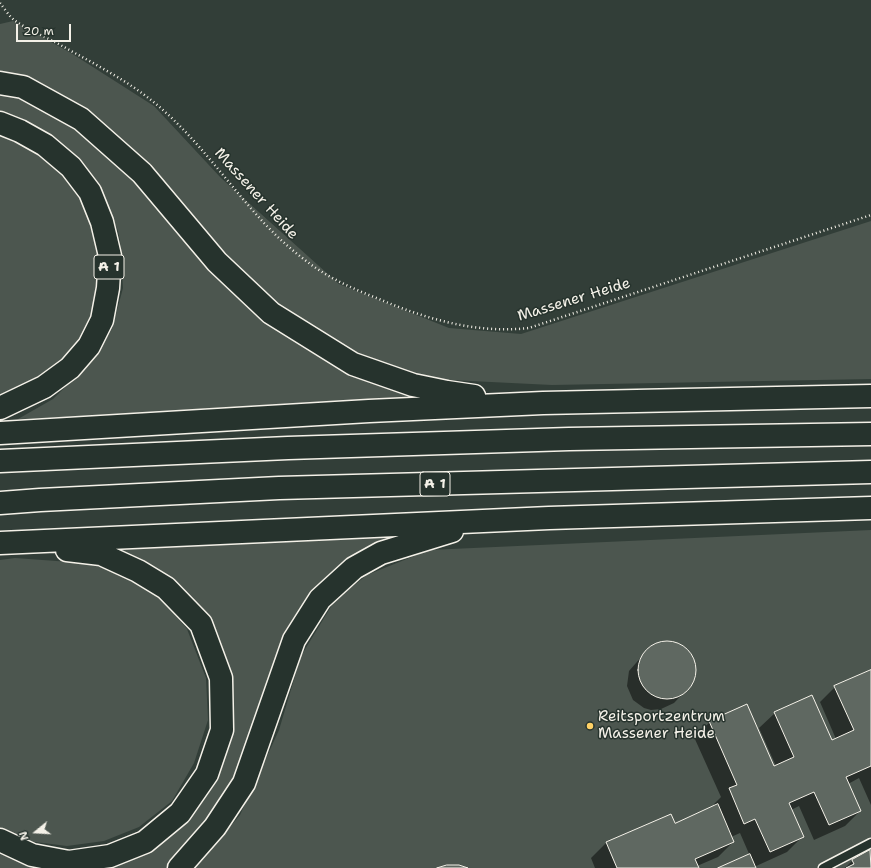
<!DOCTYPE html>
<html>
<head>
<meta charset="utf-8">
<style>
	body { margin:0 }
	#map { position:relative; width:871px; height:868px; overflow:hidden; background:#323e38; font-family:"Shantell Sans",sans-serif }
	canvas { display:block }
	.north { position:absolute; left:16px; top:812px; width:40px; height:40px; -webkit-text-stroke:3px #26332d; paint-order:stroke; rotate:252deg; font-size:11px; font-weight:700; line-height:16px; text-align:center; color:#f4f1e8 }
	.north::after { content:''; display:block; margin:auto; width:14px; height:18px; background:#f4f1e8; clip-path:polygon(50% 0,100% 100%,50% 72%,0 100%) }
	.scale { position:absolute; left:16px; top:24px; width:55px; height:18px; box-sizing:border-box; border:2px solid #f4f1e8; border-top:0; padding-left:5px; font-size:12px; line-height:14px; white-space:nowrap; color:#f4f1e8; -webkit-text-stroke:3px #26332d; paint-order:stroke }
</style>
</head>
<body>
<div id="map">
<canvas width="871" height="868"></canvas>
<div class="north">N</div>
<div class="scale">20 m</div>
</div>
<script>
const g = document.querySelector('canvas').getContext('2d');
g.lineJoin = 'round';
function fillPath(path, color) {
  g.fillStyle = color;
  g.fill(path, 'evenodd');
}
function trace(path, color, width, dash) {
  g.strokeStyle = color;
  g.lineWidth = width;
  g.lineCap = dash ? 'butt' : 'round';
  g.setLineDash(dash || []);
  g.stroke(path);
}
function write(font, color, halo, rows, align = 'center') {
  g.font = font + ' "Shantell Sans",sans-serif';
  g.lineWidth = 3;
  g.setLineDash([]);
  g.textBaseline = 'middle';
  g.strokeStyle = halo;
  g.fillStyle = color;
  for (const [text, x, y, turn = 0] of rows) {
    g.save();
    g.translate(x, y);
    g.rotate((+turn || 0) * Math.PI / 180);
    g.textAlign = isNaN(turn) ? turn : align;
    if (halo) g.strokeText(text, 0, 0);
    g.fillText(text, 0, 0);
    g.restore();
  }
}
fillPath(new Path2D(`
	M13,21l58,32 83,53 67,72 118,106 110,44 72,6 350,-113v158l-319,6 -102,-5 -38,-6 -56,-22 -80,-47 -56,-58 -74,-83 -146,-91v-49z
	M0,90l20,5 56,30 58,51 79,95 211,123 1,8 -407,17 35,-20 41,-40 18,-30 11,-41 -3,-47 -2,-10 -18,-42 -100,-74z
	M0,133l43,20 40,42 20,62 -7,59 -30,45 -66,40z
	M871,530v338h-676l45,-53 39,-85 22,-74 34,-56 32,-25 62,-25z
	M394,532v5l-17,8 -62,48 -77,184 -66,91h-172v-20l33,13 120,-18 74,-111 -22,-112 -105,-71z
	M15,558l83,6 37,15 28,22 24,28 19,49 2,42 -14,43 -22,38 -33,26 -35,14 -37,5 -40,-5 -27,-11v-270z`), '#4c564f');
fillPath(new Path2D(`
	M663,642l15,2 11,9 6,12 -1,13 -5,9 -15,16 -13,6 -10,1 -7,-2 -11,-8 -6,-14 2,-15 21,-24z
	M871,671v134l-12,-27 -11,6 12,27 -15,15 -31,14 -15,-34 -8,4 12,26 -16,16 -33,15 1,1h-34l29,-12 -10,-23 -9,4 2,5 -15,15 -21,9 1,2h-103l-4,-10 15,-15 65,-28 3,9 41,-18 -1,-2 7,-7 -27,-60 16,-15 64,45 2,-1 -17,-38 16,-15 56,28 5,-2 -16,-37 15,-15z
	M870,851l1,3v14h-26l7,-7z`), '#0007');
const building = new Path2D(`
	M638 670a29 29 0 1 1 58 0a29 29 0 1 1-58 0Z
	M871,670v96l-25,11 15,34 -32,14 -15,-33 -25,11 15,34 -34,15 -15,-33 -11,5 -15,-36 8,-3 -28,-64 38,-17 27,62 20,-9 -20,-45 38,-17 20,45 22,-10 -20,-44z
	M718,804l16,38 -39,17 4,9h-82l-11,-26 65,-28 4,9z
	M870,850l1,18h-25l8,-4 -2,-4z
	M750,854l6,14h-38z
	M447,865h12l9,3h-31z`);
fillPath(building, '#5f6861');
trace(building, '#f4f1e8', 1);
const service = new Path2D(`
	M823,868l48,-25`);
const motorway = new Path2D(`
	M0,83l23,4 58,32 61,54 75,89 54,51 82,51 60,21 34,7 27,4
	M0,123l20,8 25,14 26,22 19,25 12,30 8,34 -2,32 -6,32 -13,26 -19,22 -26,19 -44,21
	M0,433l369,-22 174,-8 328,-7
	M0,461l288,-13 281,-9 302,-5
	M0,503l40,-3 239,-12 592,-16
	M0,543l549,-25 322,-10
	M0,840l32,15 37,7 41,-6 35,-14 35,-29 27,-39 15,-44 -1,-52 -20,-54 -35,-36 -28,-17 -37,-17 -34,-4
	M179,868l36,-41 29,-44 50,-143 26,-41 34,-31 27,-15 71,-22`);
trace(service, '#f4f1e8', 11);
trace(motorway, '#f4f1e8', 25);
trace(new Path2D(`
	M0,3c4,5 9,13 14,17 13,9 29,16 43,23 33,19 69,36 99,61 41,34 72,80 108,119 15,16 31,30 49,43 20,14 43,24 66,33 47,20 98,35 150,29l342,-113`), '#f4f1e8', 2.5, [1, 3]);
trace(service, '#26332d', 8);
trace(motorway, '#26332d', 22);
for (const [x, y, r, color] of [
	[590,726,4,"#ffd166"]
]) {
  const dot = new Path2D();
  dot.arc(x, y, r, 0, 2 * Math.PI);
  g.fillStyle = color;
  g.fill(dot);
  trace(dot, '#26332d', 1.5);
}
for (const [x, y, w] of [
	[109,267,30],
	[435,484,30]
]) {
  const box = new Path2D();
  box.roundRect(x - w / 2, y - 12, w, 24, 3);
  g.fillStyle = '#26332d';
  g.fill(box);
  trace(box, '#f4f1e8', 1);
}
write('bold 14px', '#f4f1e8', null, [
	["A 1",109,267],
	["A 1",435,484]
]);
write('15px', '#f4f1e8', '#26332d', [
	["Massener Heide",256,194,48],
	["Massener Heide",574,300,-17]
]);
write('15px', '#f4f1e8', '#26332d', [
	["Reitsportzentrum",598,717],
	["Massener Heide",598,734]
], 'left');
</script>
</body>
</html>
